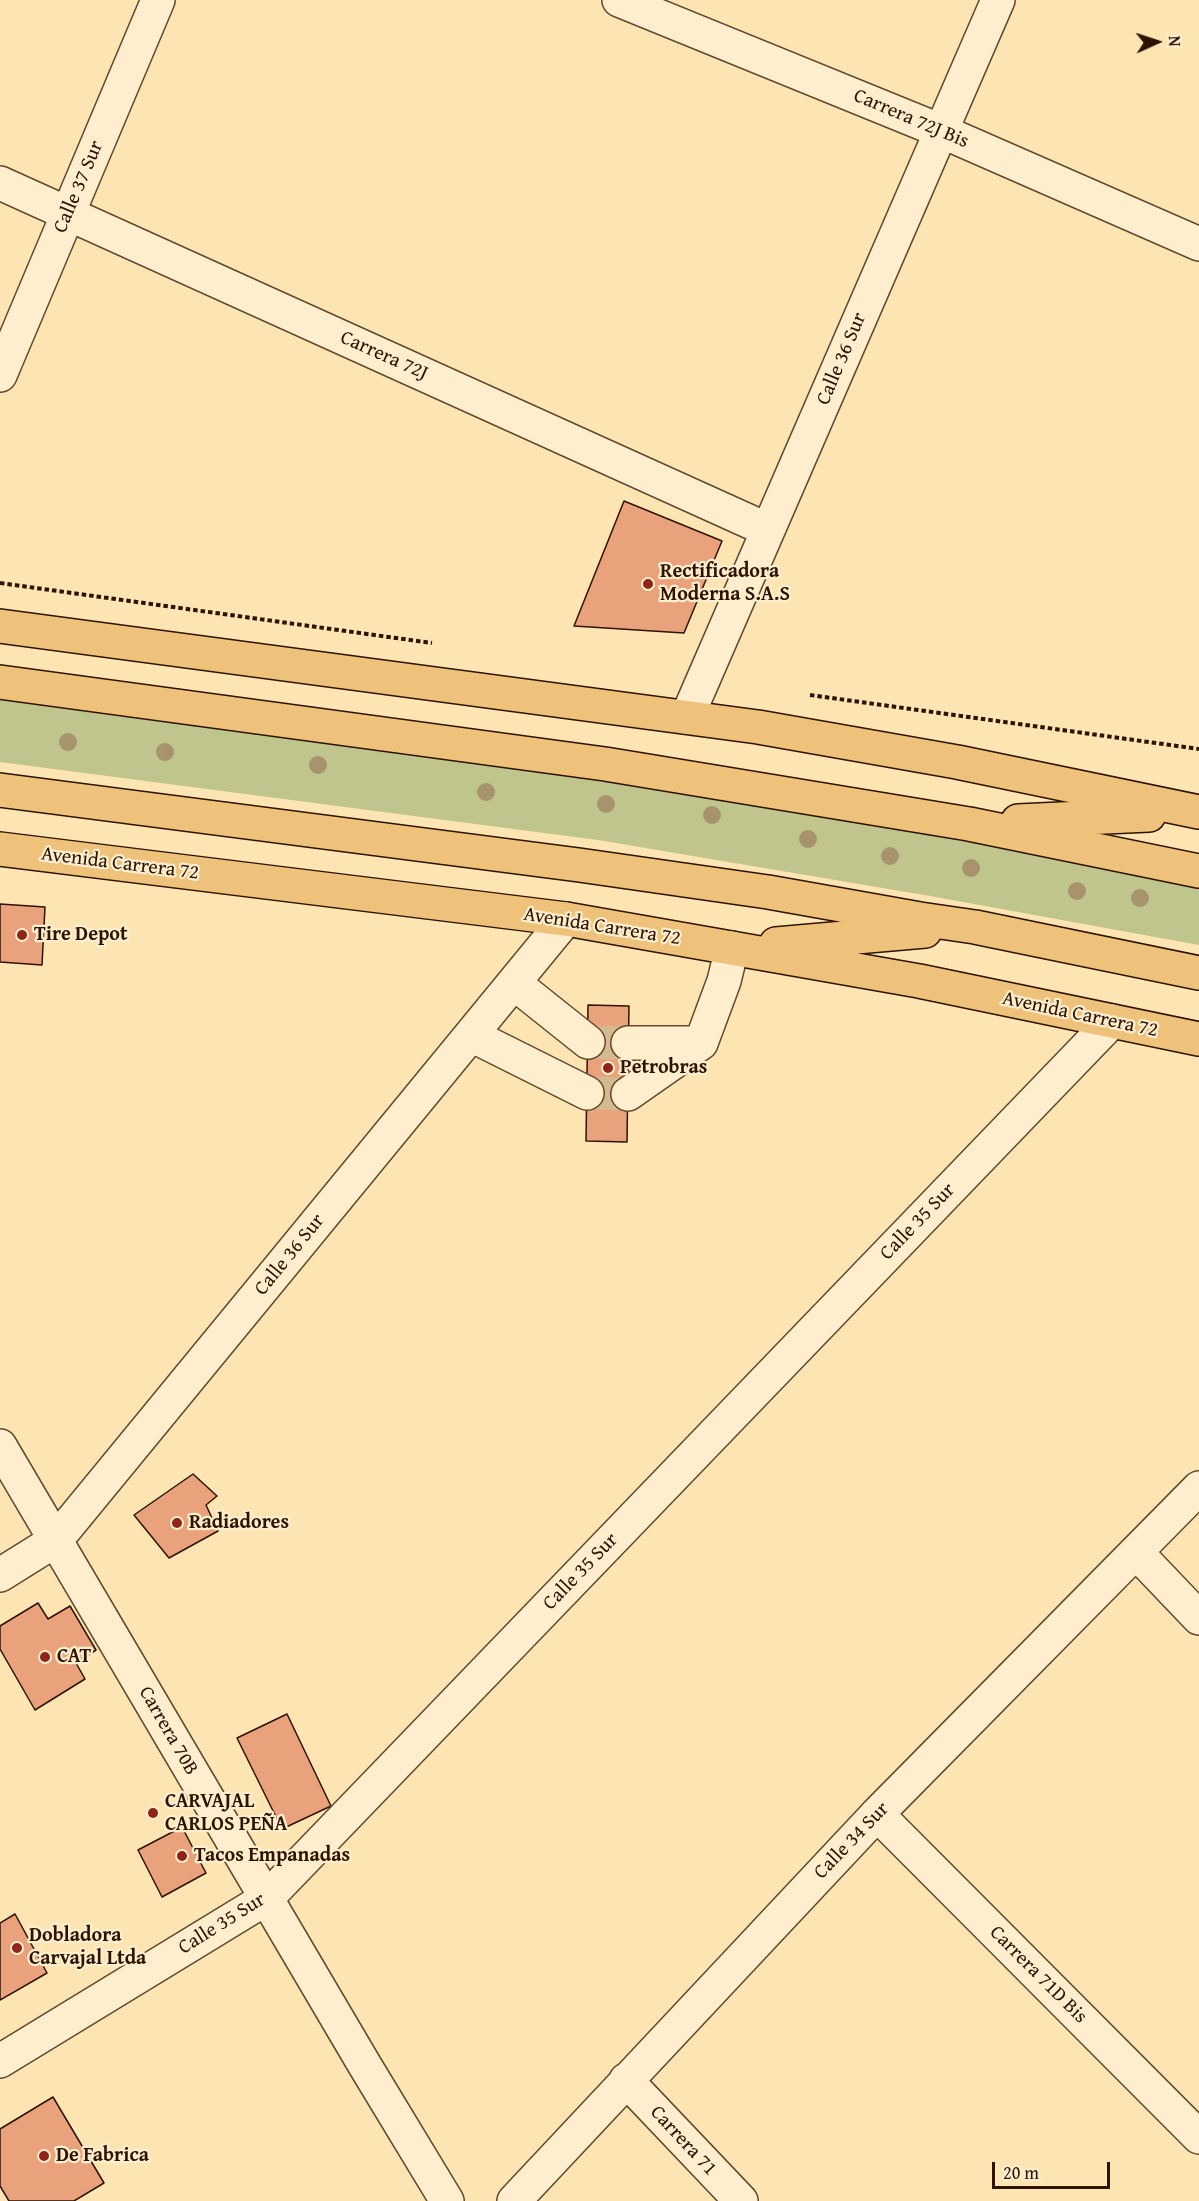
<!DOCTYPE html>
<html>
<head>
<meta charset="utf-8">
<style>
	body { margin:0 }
	#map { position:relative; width:1199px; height:2201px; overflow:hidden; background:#fde5b3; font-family:"Gentium Book Plus",serif }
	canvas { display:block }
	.north { position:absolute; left:1127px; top:12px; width:60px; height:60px; -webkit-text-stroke:4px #feeece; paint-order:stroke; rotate:87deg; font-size:16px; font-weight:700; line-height:24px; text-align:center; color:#2e1400 }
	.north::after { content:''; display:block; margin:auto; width:21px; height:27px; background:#2e1400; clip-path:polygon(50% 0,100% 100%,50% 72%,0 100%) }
	.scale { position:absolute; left:992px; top:2162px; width:118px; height:27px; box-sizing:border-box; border:3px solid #2e1400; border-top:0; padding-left:8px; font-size:18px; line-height:21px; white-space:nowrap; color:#2e1400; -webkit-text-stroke:4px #feeece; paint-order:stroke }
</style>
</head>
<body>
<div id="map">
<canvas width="1199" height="2201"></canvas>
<div class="north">N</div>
<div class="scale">20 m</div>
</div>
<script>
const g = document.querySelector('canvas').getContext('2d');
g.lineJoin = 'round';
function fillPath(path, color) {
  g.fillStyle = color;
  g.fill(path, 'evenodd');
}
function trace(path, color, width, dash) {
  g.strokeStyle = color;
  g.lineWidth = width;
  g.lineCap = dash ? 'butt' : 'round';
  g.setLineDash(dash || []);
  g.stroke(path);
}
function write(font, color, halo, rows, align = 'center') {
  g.font = font + ' "Gentium Book Plus",serif';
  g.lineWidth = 4.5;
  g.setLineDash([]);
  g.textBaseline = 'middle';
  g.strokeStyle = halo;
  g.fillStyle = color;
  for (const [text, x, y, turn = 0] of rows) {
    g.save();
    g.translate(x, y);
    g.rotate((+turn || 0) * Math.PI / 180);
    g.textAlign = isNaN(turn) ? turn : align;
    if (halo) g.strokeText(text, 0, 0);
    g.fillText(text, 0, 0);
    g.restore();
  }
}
fillPath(new Path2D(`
	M0,698l637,83 374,66 188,42v56l-269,-49 -332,-56 -598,-78z`), '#bfc58c');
const building = new Path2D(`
	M624,501l98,40 -38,92 -110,-7z
	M0,904l45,3 -3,58 -42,-3z
	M588,1005l41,1 -2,136 -41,-1z
	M193,1474l24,22 -11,9 12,26 -49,27 -35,-43z
	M38,1603l10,16 22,-13 26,44 -20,13 9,16 -50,31 -35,-61v-23z
	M287,1714l44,92 -49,23 -45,-91z
	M182,1827l24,46 -44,24 -24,-47z
	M15,1914l32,59 -47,27v-77z
	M53,2097l51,86 -30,18h-65l-9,-15v-57z`);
fillPath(building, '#e9a27c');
trace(building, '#2e1400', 1.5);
trace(new Path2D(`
	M588,1042l40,1
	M587,1093l41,1`), '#d4bb8f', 33, [33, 16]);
const minor = new Path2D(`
	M619,0l322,131 258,113
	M0,183l768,347
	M0,375l158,-375
	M687,717l311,-717
	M514,983l74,59
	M471,1035l116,58
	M628,1043h73l23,-62 8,-33
	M628,1094l73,-51
	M0,1446l364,618 83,137
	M1136,1552l63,66
	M0,1575l56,-35 510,-621
	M877,1814l322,323
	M0,2061l267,-163 845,-877
	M626,2080l115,121
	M514,2201l363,-387 322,-326`);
const highway = new Path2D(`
	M0,626l758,101 199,35 242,50
	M0,682l605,82 364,60 230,47
	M0,790l579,75 189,27 152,27 55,8 224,46
	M1018,821l131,-6
	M0,849l566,70 353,62 280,58
	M776,944l149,-13`);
trace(minor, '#62482d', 36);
trace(highway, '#2e1400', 36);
trace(new Path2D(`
	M0,583l432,60
	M810,695l389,54`), '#2e1400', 4, [4.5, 3]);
trace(minor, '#feeece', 33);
trace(highway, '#eec27a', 33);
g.fillStyle = '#a7946c';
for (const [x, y] of [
	[68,742],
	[165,752],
	[318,765],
	[486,792],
	[606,804],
	[712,815],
	[808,839],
	[890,856],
	[971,868],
	[1077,891],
	[1140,898]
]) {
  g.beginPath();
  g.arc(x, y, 9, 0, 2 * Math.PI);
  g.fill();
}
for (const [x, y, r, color] of [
	[648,584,6,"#8f2418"],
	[22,935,6,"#8f2418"],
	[608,1068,6,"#8f2418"],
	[177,1523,6,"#8f2418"],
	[45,1657,6,"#8f2418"],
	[153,1813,6,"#8f2418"],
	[182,1856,6,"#8f2418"],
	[17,1948,6,"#8f2418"],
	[44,2156,6,"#8f2418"]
]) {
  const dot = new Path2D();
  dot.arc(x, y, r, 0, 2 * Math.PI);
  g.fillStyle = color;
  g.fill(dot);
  trace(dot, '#feeece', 2);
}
write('20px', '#2e1400', '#feeece', [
	["Carrera 72J Bis",911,119,23],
	["Calle 37 Sur",79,187,-67],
	["Carrera 72J",384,356,24],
	["Calle 36 Sur",842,359,-67],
	["Avenida Carrera 72",120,864,7],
	["Avenida Carrera 72",602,927,9],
	["Avenida Carrera 72",1080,1015,12],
	["Calle 35 Sur",918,1222,-46],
	["Calle 36 Sur",290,1255,-51],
	["Calle 35 Sur",581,1572,-46],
	["Carrera 70B",168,1731,60],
	["Calle 34 Sur",852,1841,-46],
	["Calle 35 Sur",222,1924,-32],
	["Carrera 71D Bis",1038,1975,45],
	["Carrera 71",683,2141,47]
]);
write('bold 20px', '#2e1400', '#feeece', [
	["Rectificadora",660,572],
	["Moderna S.A.S",660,595],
	["Tire Depot",34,935],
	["Petrobras",620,1068],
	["Radiadores",189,1523],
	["CAT",57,1657],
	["CARVAJAL",165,1802],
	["CARLOS PEÑA",165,1825],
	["Tacos Empanadas",194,1856],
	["Dobladora",29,1936],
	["Carvajal Ltda",29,1959],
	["De Fabrica",56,2156]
], 'left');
</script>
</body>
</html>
